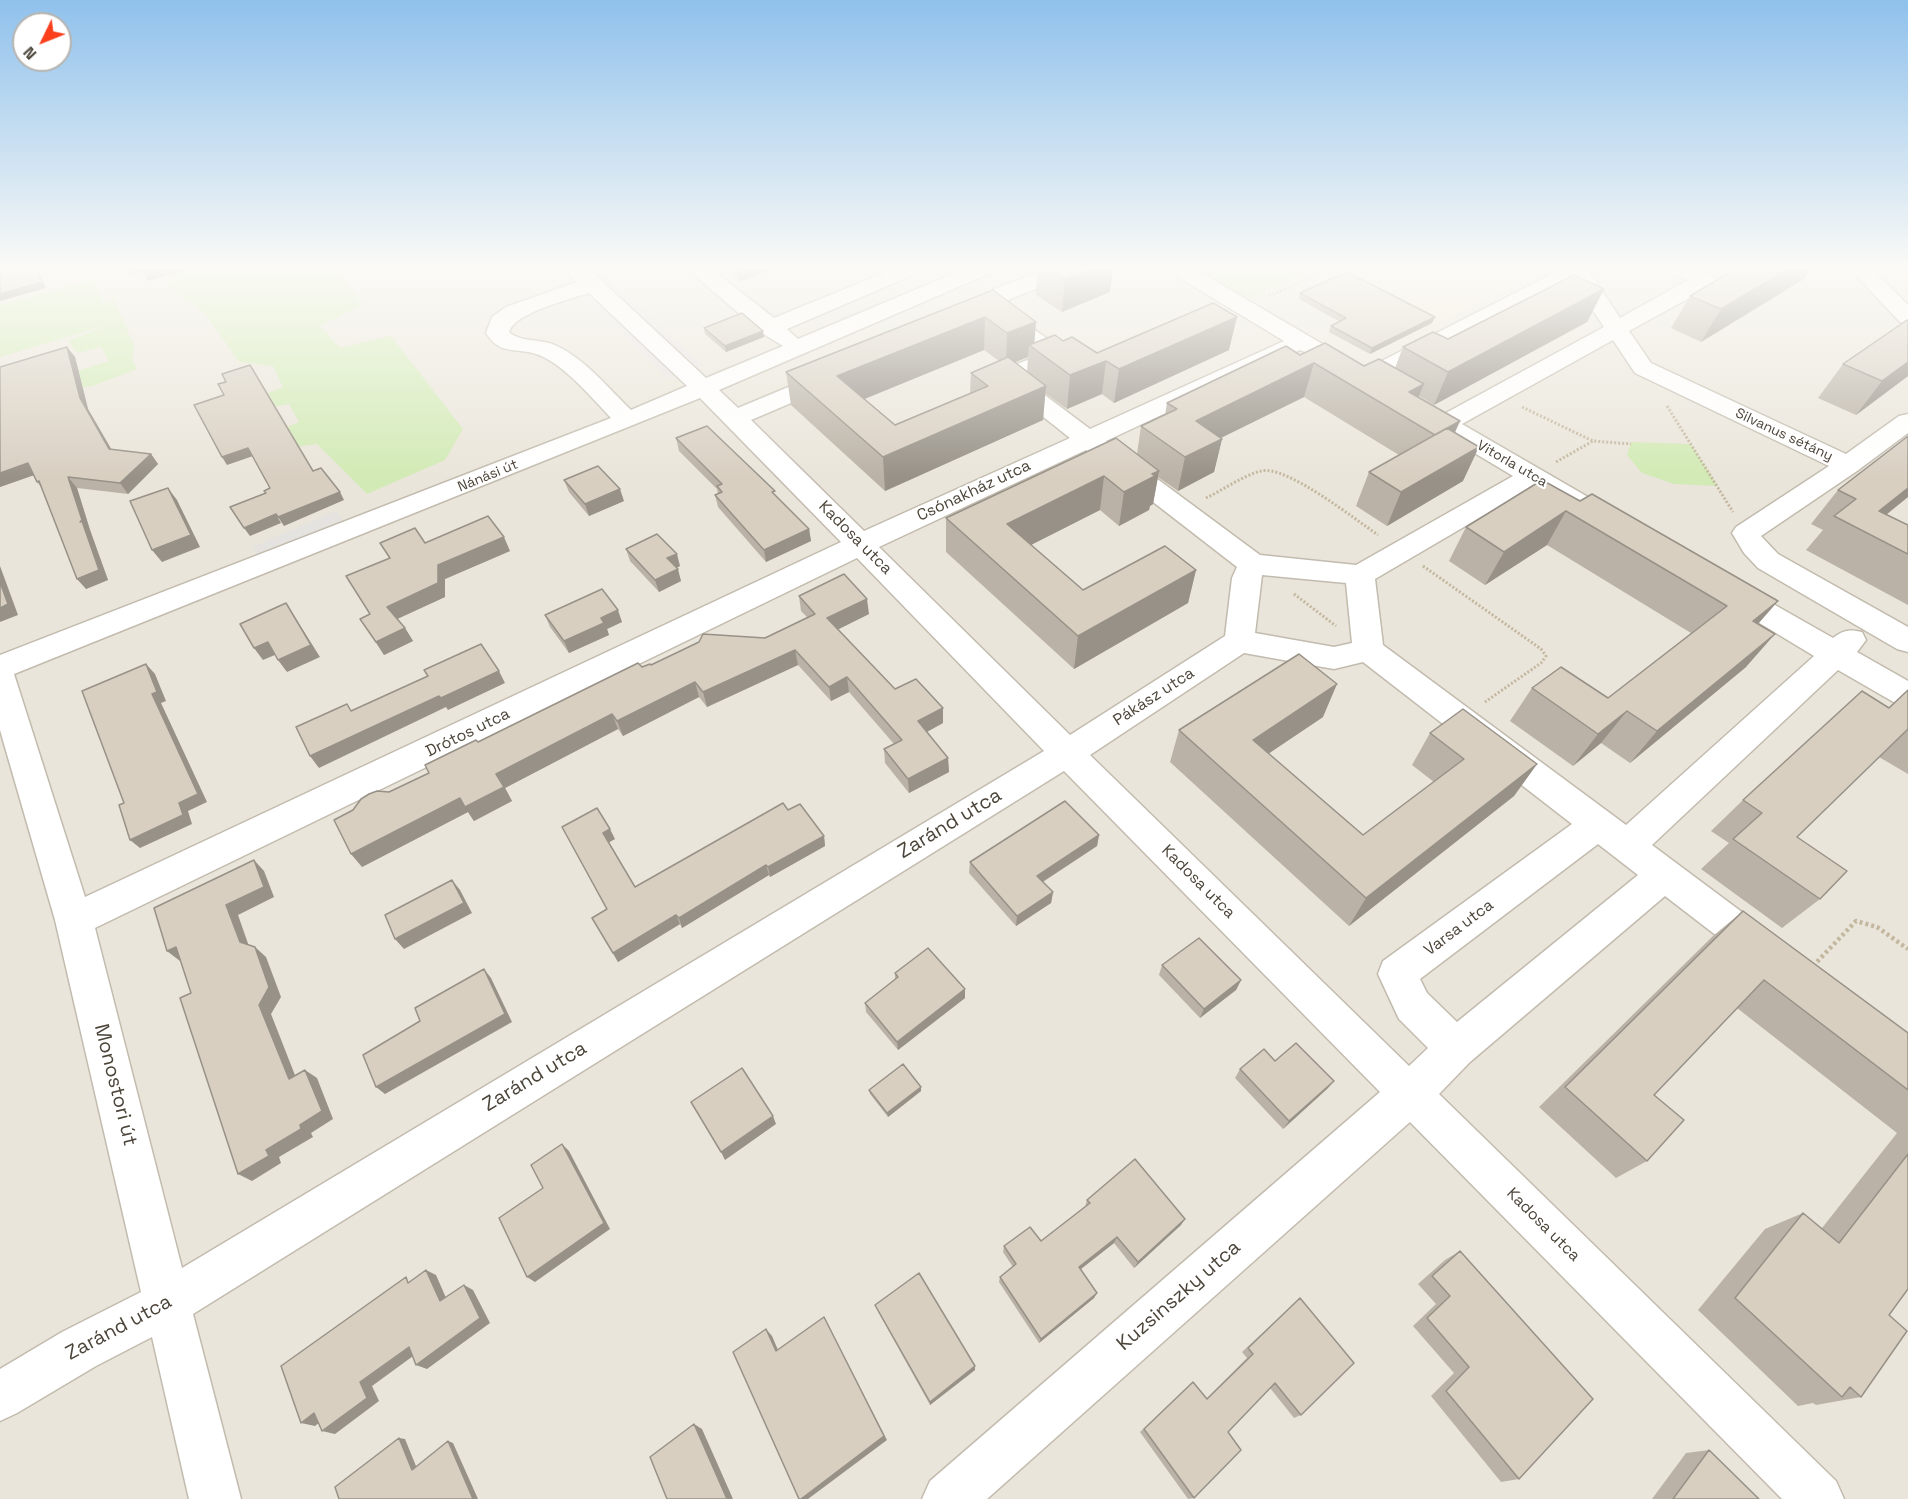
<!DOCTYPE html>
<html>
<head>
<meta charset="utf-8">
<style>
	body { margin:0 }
	#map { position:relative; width:1908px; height:1499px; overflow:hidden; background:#f6f3ec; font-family:"Space Grotesk",sans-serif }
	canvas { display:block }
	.north { position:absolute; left:12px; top:12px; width:60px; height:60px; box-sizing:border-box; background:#fff; border:2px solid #b7b4b0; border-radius:50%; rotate:227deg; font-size:16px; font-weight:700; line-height:24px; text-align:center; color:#4b4439 }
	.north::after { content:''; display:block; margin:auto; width:21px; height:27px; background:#fc3f1d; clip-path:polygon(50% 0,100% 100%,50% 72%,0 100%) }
</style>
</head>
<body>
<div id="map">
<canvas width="1908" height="1499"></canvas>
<div class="north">N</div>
</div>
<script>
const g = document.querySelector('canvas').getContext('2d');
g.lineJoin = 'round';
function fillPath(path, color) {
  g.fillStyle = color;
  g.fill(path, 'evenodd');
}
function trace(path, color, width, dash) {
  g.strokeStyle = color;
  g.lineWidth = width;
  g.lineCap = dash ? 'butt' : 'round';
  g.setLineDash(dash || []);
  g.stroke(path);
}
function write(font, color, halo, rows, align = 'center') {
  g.font = font + ' "Space Grotesk",sans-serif';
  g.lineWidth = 4.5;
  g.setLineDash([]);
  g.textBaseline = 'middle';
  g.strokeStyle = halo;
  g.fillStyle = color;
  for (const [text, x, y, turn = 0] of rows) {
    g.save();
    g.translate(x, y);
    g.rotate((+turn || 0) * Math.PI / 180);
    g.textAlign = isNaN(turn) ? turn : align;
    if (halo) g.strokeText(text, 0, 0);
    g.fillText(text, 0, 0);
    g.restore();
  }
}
fillPath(new Path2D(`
	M0,268h1908v1231h-1908z`), '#eae5da');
fillPath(new Path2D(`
	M1371,268h107l37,18 -145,68 -41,-22 15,-8 -45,-25z`), '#efe8d6');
fillPath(new Path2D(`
	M173,268h164l26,37 -43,21 20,22 51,-12 72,93 -18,31 -78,34 -50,-50 -41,6 -3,-17 26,-11 -10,-18 -32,6 -5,-11 31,-12 -10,-21 -34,-4 -35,-50 -35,-25z
	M1196,268h121l-69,31z
	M92,280l12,23 10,-4 20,47 -2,13 5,10 -44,17 -86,7 102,-32 -8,-14 -24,6 -9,-12 40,-16 -108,32v-52z
	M1631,442l60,2 27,42 -44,-2 -32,-11 -15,-18z`), '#d2eab5');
fillPath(new Path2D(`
	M567,268l112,107 -10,4 -111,-108z
	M582,268h15l106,98 -11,4z
	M336,511l10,14 -85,37 -9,-15z`), '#e5e3e0');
const minor = new Path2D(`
	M565,268h23l118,110 77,-32 -21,-13 -76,-65h24l64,50 120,-49h14l4,4 -4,4 -121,52 11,10 169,-71h29l-3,4 -274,118 19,18 84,-35 8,-2 8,2 4,5 -4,5 -87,37 113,111 206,-93 -77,-61 4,-5 43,-17 -51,-37 -18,6 -8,-2 -3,-5 3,-5 20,-8 11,-15 57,-21h30l-3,4 -68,27 -7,9 62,43 4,5 -4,5 -43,17 68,51 194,-88 -114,-69 -3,-4h26l131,77 4,5 -4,5 -8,2 -16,-7 -194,91 154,114 96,10 157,-89 -104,-62 -3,-5 3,-5 9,-2 9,2 17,10 160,-87 -31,-47 -199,103 -8,2 -8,-2 -4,-5 4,-5 206,-105h23l33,50 68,-38 -17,-8 -3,-4c15,0 37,-3 48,12l-3,5 -84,46 22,32 195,91 53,-38 9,-2v19l-51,38 -96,65 17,18 130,73v25l-11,-3 -139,-81 -14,-15 -12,-20 4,-6 93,-61 -194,-93 -22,-33 -151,84 126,73 3,6 -3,6c-21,5 -39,-12 -56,-22l-157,92 8,66 243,180 188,-169 -96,-58 -5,-7 5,-7 10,-3 10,3 95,54c10,-8 17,-9 29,-6l4,8 -9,12 51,29v27l-11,-4 -59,-34 -186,175 126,94 6,12 -6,12 -13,5 -13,-5 -87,-67 -195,166 -31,32 397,387 8,18h-62l-372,-377 -423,377h-65l8,-18 450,-389 -316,-321 -871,543 48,185h-52l-37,-162 -56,29 -79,47 -17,8v-52l62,-37 79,-40 -86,-372 -55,-190v-75l611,-237c-19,-20 -49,-56 -75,-64 -22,-7 -35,2 -50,-21l6,-16 14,-10 71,-25zM589,293l98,93 -56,24c-23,-22 -45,-50 -74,-64 -16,-8 -36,-3 -48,-14 5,-19 61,-33 80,-39zM700,398l141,144 -756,355 -71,-223zM1086,450l151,117 -5,11 -7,58 -155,99 -191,-188zM857,558l187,193 -862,517 -87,-340zM1262,575l84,8 6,60 -18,4 -79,-14zM1244,653l90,16 29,-7 209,162 -189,137 -5,13 21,45 29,29 -19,18 -319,-311zM1598,844l40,31 -181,147 -30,-29 -7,-14z
	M1849,268h22l37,37v19l-8,-2z`);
trace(minor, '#c2bbae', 3);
trace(new Path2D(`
	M1513,268l9,5
	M1269,296l62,-28
	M1667,406l66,106
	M1522,407l71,34 38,3
	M1556,462l37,-21
	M1206,498c17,-8 36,-22 55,-27 24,-7 95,49 117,64
	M1423,566l118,83 5,7 -5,7 -56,39
	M1294,594l42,32`), '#c4b79f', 3, [2, 2]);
trace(new Path2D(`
	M1813,966l43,-45 21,6 31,22`), '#c4b79f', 4.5, [3, 3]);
fillPath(minor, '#fff');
fillPath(new Path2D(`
	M725,268h51l-36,13z
	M1037,268h76l-3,24 -48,20 -26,-17z
	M1804,279l-103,63 -30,-14 19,-32z
	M1604,289l-17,33 -153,83 -15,-9v1l41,24 -6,12 9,48 -76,45 -31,-20 13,-34 30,-17 -95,-58 -83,41 1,1 -8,33 -36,19 -20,-14 -5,27 -3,2 -1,4 -30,16 -19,-16 -69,35 52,45 113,-20 -8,33 -114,66 -128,-117v-34l191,-64 4,-28 24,-11 2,-12 133,-48 64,11 31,2 8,-21 45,-8z
	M993,290l41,53 29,-2 34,12 132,-3 -115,53 -12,-9 -35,15 -22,-16 -2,27 -158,71 -94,-86 -5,-33zM984,350l15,11 -28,12 -1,20 -75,32 -31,-26zM1028,357l-1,15 -12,-10z
	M1300,293l135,24 -3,6 -62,31 -41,-22 2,-6 9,-4 -41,-23z
	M1908,320v56l-52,39 -38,-17 25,-34z
	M704,328l60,9 -38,15 -21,-18z
	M67,347l8,10 13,52 23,40 40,5 7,10 -30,30 -51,-6 13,42 18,50 -22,9 -45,-102 -4,-5 -3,-7 -34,12v-120z
	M676,438l99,57 34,34 2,12 -45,21 -48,-55 -3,-12 3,-1 -1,-5 -38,-38z
	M564,480l60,21 -35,15 -20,-24z
	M1838,490l70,35v80l-102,-55 17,-20 -12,-6z
	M1580,501l198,100 -20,23 -12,43 -116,96 -29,-20 -28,23 -63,-45 22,-33 76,10 83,-65 -144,-88 -62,40 -36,-24 17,-34z
	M380,543h45l85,8 -65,28v18l-48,22 8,9 8,13 -29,14 -24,-36 10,-5 19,-56z
	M626,549l54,17 -4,2 5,13 -22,11 -29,-31z
	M799,596l70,18 -31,15 57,60 48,34 -16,9 21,26 1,14 -40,21 -24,-30 -1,-14 10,-5 -45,-52 -18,9 -33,-36 -91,42 -8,-10 -76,39 -5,-7 -113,59 7,13 -38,20 -6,-9 -106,55 27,-75 40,-19 49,-31 164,-75 123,-29 42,-21 -6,-6z
	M545,615l77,7 -15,7 2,6 -40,18 -19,-26z
	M1908,690v84l-29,-17 -82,80 23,62 -38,29 -81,-59 28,-26 -18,-12 32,-31 146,-93z
	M1323,717l-55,37 95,81 71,-53 -22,-17 18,-32 107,31 -23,32 -165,130 -179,-164 9,-32z
	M788,810l36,26 1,10 -55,31 -1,-2 -87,53 -2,-4 -62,38 -26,-44 14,-9 -44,-82 53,12 -7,3 27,45z
	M1099,835l-2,11 -54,36 10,10 -2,11 -35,23 -47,-53 1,-11z
	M1743,911l165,122v256l-19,26 -28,82 -45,8 -3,-2 -15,3 -100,-96 67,-81 38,-16 19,15 75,-95 -160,-125 -83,87 -7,66 -31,17 -77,-71 174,-171z
	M1162,965l79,15 -5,10 -36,28 -41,-43z
	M895,973l70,16v9l-67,52 -32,-38 -1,-9 30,-23z
	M1240,1069l94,12 -7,8 -44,40 -48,-51z
	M921,1087v4l-33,26 -18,-23 -1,-4z
	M1087,1200l94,25 -47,43 -20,-25 -33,26 16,24 -3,5 -55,45 -40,-61 1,-5 13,-10 -10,-15 1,-6 37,-5 44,-34z
	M1460,1251l59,228 -18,3 -70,-86 23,-23 -41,-47 23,-22 -18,-20 27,-24z
	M1300,1298l1,117 -7,3 -24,-30 -42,44 -34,66 -6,1 -48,-67 53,-50 13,17 41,-41 -5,-6 52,-48z
	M875,1305l100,61v4l-45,35 -53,-95z
	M1709,1450l50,49h-107l34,-46z`), '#bab2a6');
fillPath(new Path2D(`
	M36,268h1l9,20 -46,13v-7z
	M128,268h54l2,3 -36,10 -5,-9 -11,3z
	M738,268h38l-36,13z
	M1093,268h20l-3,24 -48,20 3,-33z
	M1790,268h21l-7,11 -103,63 20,-33z
	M1604,289l-17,33 -153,83 14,-33z
	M985,317l-1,33 -144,59 -3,-33z
	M1237,317l-8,33 -115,53 5,-34z
	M1435,317l-3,6 -62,31 2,-6z
	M1036,322l-2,27 -5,-4 -1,12 -22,9 1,-33z
	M763,331l1,6 -38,15 -1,-6z
	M67,347l8,10 13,52 29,50 -8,-10 -29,-51z
	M1106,361l-4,33 -35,15 3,-34z
	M1908,362v14l-52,39 26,-34z
	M1314,363l-10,34 -116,57 8,-33z
	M1424,384l-14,34 -1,-26z
	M1046,386l-3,34 -158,71 -2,-34z
	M1460,421l-15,34 -10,-20z
	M1222,439l-8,33 -36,19 7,-34z
	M1479,447l-16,34 -76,45 14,-34z
	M248,448l5,8 -26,9 -5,-8z
	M151,454l7,10 -30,30 -8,-11z
	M28,463l9,11 -37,13v-14z
	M1159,471l-6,33 -3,2 -1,4 -30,16 5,-34z
	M1104,476l-4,34 -95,48 2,-34z
	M68,477l9,11 13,42 18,50 -22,9 -9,-10 3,-57z
	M168,488l9,12 23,47 -38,15 -10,-12z
	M1908,488v9l-43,35 14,-21z
	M620,489l4,12 -35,15 -4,-12z
	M340,492l4,8 -60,26 -6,-9z
	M1566,511l-19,34 -62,40 19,-33z
	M276,514l5,9 -31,13 -6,-8z
	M809,529l2,12 -45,21 -2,-12z
	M504,537l6,14 -65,28v18l-50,23 -8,-13 51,-42z
	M677,554l3,12 -9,4 -4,-12z
	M0,566l18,49 -18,7z
	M678,569l3,12 -22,11 -4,-12z
	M1196,570l-8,33 -114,66 4,-33z
	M867,599l2,15 -40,20 -2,-16z
	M1778,601l-29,33 4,-13z
	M286,603l34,54 -33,15 -9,-12z
	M618,610l4,12 -15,7 2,6 -40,18 -5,-12 37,-23z
	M405,628l8,13 -29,14 -8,-13z
	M1775,634l-29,33 -116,96 27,-32z
	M268,642l9,12 -14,6 -9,-12z
	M795,650l3,15 -91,42 -4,-15z
	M146,664l9,10 11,27 -5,2 46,99 -19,9 4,13 -52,24 -10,-8 49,-37 -27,-109z
	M499,671l6,12 -57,27 -2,-3 -127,61 -9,-12 129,-60z
	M847,677l2,15 -18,9 -2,-14z
	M695,682l4,15 -76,39 -6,-15z
	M1337,684l-14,33 -82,55 12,-32z
	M943,708v15l-24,13 -1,-15z
	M1627,711l-26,32 -28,23 25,-32z
	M612,714l6,15 -113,59 7,13 -38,20 -6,-9 -106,55 -11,-13 145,-80z
	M948,758l1,14 -40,21 -1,-14z
	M1537,764l-23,32 -165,130 17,-28z
	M610,829l5,10 -7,4 -5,-10z
	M1099,835l-2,11 -61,40 1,-10z
	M824,836l1,10 -55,31 -2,-10z
	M254,860l10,11 10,26 -36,18 13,37 -11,-10 -14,-37z
	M766,865l3,10 -87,53 -3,-10z
	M452,880l8,10 12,23 -68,36 -9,-10z
	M1053,892l-2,11 -35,23 1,-10z
	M676,915l4,9 -62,38 -5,-9z
	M176,947l12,10 -8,4 -13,-10z
	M255,947l11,10 15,40 -10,17 29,74 -11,-9 -30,-74z
	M484,969l7,9 21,44 -127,72 -9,-7z
	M1241,980l-5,10 -36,28 4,-9z
	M965,989v9l-67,52 -1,-8z
	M305,1070l12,8 16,41 -22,14 2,4 -34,20 2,6 -29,18 -14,-7 28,-24 34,-25z
	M1334,1081l-7,8 -44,40 6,-8z
	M921,1087v4l-33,26 -1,-4z
	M773,1116l3,8 -51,36 -4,-8z
	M562,1144l7,7 41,78 -75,53 -8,-5z
	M1185,1219l-4,6 -47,43 4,-6z
	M1117,1237l-3,6 -37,29 2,-5z
	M426,1270l10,5 14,32 -10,-6z
	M464,1285l9,5 17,33 -63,46 -11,-4z
	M1097,1293l-3,5 -55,45 2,-4z
	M824,1317l63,123 -79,59h-7z
	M766,1329l6,7 9,21 -5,-6z
	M409,1347l11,4 -48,35 7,15 -44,33 -13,-3 38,-49z
	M975,1366v4l-45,35v-3z
	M314,1413l13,3 -12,10 -14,-3z
	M694,1424l8,5 31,70h-6z
	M399,1438l6,1 13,32 -6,-1z
	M448,1441l5,2 25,56h-5z`), '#979187');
const building = new Path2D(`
	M0,268h36l6,14 -42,12z
	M1047,268h46l-28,11z
	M1737,268h53l-69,41 -31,-13z
	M1347,272l88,45 -63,31 -41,-22 15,-8 -46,-25z
	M1574,275l30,14 -156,83 -45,-25 30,-15 15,7z
	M993,290l43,32 -29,11 -22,-16 -148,59 58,49 93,-39 -17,-13 37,-16 38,29 -163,71 -97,-85z
	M1213,303l24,14 -118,52 -13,-8 -36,14 -41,-30 26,-10 8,6 9,-4 25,16z
	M742,313l21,18 -38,15 -21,-18z
	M1907,320h1v42l-26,19 -39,-17z
	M1325,343l39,23 15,-7 45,25 -15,8 51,29 -25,14 -121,-72 -118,58 26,18 -37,18 -44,-31 36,-17 -10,-6 119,-57 14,9z
	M67,347l13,51 29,51 42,5 -31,29 -52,-6 14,43 -2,2 2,-1 17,49 -22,9 -38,-98 -2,1 -9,-19 -28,10v-106z
	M250,365l63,106 8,-3 19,24 -62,25 -2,-3 -32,14 -14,-21 36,-14 -2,-2 6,-3 -22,-40 -26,9 -28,-52 30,-10 -6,-11 8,-2 -4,-8z
	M707,426l68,65 -3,1 37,37 -45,21 -49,-55 7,-3 -5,-6 5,-2 -46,-46z
	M1447,428l32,19 -78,45 -32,-20z
	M1908,436v52l-29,23 29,14v29l-74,-38 22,-17 -18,-9z
	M1116,438l43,33 -7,3 3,2 -31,16 -20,-16 -97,48 76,66 82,-44 31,24 -118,66 -132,-118z
	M598,466l22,23 -35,15 -21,-24z
	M1542,480l38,21 12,-7 186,107 -25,20 22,13 -118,97 -30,-20 -29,23 -66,-46 29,-21 47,31 119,-92 -161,-95 -62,41 -38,-25z
	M168,488l23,47 -39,15 -22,-49z
	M488,516l16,21 -66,28v18l-51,24 18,21 -29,14 -16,-23 10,-5 -24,-38 44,-18 -10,-15 35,-15 10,15z
	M657,534l20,20 -10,4 11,11 -23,11 -29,-31z
	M844,574l23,25 -40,19 68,71 21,-10 27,29 -25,13 30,37 -40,21 -24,-30 18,-9 -55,-63 -18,10 -34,-37 -92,42 -8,-10 -78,39 -5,-7 -116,60 8,13 -39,20 -5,-9 -109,56 -17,-34 19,-10 8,-11 8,-5 8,-3 12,1 40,-19 -4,-8 51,-25 2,2 160,-79 4,4 8,-3 1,1 48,-23 4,-8 62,4 50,-24 -16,-18z
	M0,582l8,22 -8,4z
	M602,589l16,21 -17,8 3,5 -40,18 -19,-26z
	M286,603l25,42 -33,15 -10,-18 -14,6 -14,-24z
	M481,644l18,27 -58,27 -2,-2 -129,60 -14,-29 51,-23 4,7 77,-35 -4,-6z
	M1299,654l38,30 -84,56 110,95 101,-76 -34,-26 33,-24 74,55 -171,134 -187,-168z
	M146,664l11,28 -5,2 46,100 -19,9 4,12 -53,25 -11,-35 5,-2 -42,-112z
	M1908,690v39l-111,108 50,34 -27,28 -87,-60 29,-26 -19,-13 119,-109 27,17z
	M1065,801l34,34 -62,41 16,16 -36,24 -47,-54z
	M783,803l5,7 12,-6 24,32 -56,31 -2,-2 -87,53 -3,-3 -63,38 -21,-35 15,-9 -45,-82 35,-19 13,21 -7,4 32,54z
	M254,860l10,27 -38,18 14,37 15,5 14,40 -10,18 30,74 16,-9 17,41 -22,14 1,4 -35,21 3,6 -31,18 -58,-176 11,-5 -15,-46 -9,4 -13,-43z
	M452,880l12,23 -69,36 -10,-24z
	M1743,911l165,122v57l-144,-110 -110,115 30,25 -37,41 -82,-74z
	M1199,938l42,42 -37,29 -42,-44z
	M928,948l37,41 -68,53 -32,-39 33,-26 -3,-4z
	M484,969l21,45 -129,73 -13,-32 57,-34 -5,-13z
	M1296,1043l38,38 -45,40 -49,-52 24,-20 11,12z
	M903,1064l18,23 -34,26 -18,-23z
	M742,1068l31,48 -52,36 -30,-50z
	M562,1144l42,79 -77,54 -28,-59 44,-30 -12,-23z
	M1908,1154v135l-19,26 18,16 -46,66 -11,-10 -8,10 -107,-99 68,-85 36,30z
	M1135,1159l50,60 -47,43 -21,-25 -38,30 18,26 -56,46 -41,-62 16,-13 -12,-18 26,-19 11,14 49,-38 -3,-3z
	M1460,1251l133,148 -74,80 -73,-88 23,-24 -42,-49 23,-22 -18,-20z
	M426,1270l14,31 24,-16 16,33 -64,47 -7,-18 -49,35 7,16 -45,33 -8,-18 -13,10 -20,-57 125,-89 2,6z
	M919,1273l56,93 -45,36 -55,-97z
	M1300,1298l54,65 -53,52 -26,-32 -47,49 13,18 -47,48 -50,-69 49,-47 14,17 46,-45 -5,-6z
	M824,1317l60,119 -83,63h-2l-66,-147 33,-23 10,22z
	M694,1424l33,75h-60l-17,-42z
	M399,1438l13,32 36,-29 25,58h-134l-4,-12z
	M1709,1450l50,49h-86z`);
fillPath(building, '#d8cfc1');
trace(building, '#979187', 1.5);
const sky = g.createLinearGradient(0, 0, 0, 478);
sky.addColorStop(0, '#8fc1ec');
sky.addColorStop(0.56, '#fbfaf6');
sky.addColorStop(1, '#fbfaf600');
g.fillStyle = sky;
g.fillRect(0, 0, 1908, 478);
write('14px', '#4b4439', '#fff', [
	["Silvanus sétány",1784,435,25],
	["Vitorla utca",1512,464,30],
	["Nánási út",488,476,-22]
]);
write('16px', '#4b4439', '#fff', [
	["Csónakház utca",974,491,-25],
	["Kadosa utca",855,538,45],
	["Pákász utca",1154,697,-33],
	["Drótos utca",468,733,-26],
	["Kadosa utca",1198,882,45],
	["Varsa utca",1459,928,-37],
	["Kadosa utca",1543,1225,45]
]);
write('20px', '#4b4439', '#fff', [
	["Zaránd utca",950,824,-31],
	["Zaránd utca",535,1077,-31],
	["Monostori út",115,1085,76],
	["Kuzsinszky utca",1179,1296,-41],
	["Zaránd utca",119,1328,-28]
]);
</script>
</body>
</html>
